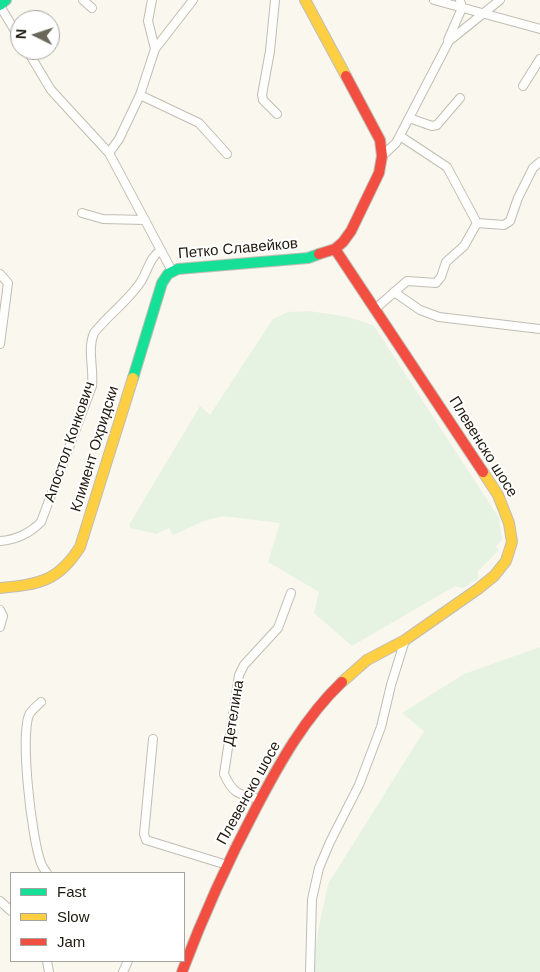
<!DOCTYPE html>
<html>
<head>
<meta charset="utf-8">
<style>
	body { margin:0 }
	#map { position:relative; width:540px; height:972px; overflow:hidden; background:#faf7ef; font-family:Helvetica,sans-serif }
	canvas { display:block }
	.legend { position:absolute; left:10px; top:872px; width:175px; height:90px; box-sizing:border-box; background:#fff; border:1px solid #a5a39e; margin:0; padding:6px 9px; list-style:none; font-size:15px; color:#1e190d }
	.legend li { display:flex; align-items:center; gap:10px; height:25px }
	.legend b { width:25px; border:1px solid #a5a39e }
	.north { position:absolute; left:10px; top:10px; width:50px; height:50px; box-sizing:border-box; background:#fff; border:1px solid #a5a39e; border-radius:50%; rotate:274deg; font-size:14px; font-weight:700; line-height:20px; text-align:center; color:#1e190d }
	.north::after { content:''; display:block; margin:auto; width:18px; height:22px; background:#6b675c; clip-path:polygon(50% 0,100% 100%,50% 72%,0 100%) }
</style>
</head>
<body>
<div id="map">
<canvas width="540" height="972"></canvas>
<ul class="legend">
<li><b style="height:6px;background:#16e098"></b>Fast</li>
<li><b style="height:6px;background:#ffcf43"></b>Slow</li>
<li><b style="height:6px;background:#f24e42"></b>Jam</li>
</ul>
<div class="north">N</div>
</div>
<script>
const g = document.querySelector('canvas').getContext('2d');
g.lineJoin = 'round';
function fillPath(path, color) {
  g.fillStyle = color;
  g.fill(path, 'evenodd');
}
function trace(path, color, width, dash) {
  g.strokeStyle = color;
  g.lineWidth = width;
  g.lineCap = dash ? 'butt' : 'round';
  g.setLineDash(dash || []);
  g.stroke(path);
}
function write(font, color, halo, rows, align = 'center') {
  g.font = font + ' Helvetica,sans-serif';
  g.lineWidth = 4;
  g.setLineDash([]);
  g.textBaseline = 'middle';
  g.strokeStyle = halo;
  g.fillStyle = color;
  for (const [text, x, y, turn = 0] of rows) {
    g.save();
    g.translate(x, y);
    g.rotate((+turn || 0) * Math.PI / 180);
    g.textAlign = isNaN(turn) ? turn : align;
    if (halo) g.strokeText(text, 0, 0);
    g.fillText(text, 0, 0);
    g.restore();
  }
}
fillPath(new Path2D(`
	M309,311c22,3 46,6 65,15l125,192 3,21 -6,8 3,3 -21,21v8l-15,9 -8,-2 -103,60 -38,-33 5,-21 -51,-30 12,-39 -58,-7 -18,5 -31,14 -4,-7 -13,6 -25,-6 -2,-3 71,-119 10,9 63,-96 15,-7z
	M540,647v325h-227l5,-41 10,-47 96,-153 -22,-18 62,-39z`), '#e6f3e2');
const street = new Path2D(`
	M83,0l9,8
	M152,0l-4,21 7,28
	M275,0l-5,51 -8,44 1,5 14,14
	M434,0l106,29
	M0,6l20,33
	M448,40l14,-32 -2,-8
	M27,50l24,40 58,63 63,118
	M523,86l17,-27
	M140,95l59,28 28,31
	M409,118l23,8 5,-1 23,-27
	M400,136l47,31 30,56
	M109,153l10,-14 21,-44 15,-46 38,-49
	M382,156l14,-13 53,-102 51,-41
	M82,213l21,6 42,1
	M477,223l27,2 6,-4 8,-23 15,-30 7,-6
	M0,274l8,9 -8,61
	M394,292l26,18 19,7 101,12
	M375,309l32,-28 29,2 5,-6 5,-15 18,-16 13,-23
	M0,541c15,-1 30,-8 41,-19l51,-136c2,-18 -5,-37 2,-53 14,-18 33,-31 46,-50 8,-12 9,-25 21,-33
	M0,610l3,6 -3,11
	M41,702c-3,3 -8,7 -11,11 -11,19 2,128 11,150 1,4 4,7 6,10
	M153,739l-9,95 2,6 81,25
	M259,799c-21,-5 -26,-5 -35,-25l15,-99 5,-10 34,-37 13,-35
	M0,901l11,10
	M47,961l2,11
	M123,972l5,-11
	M310,972l2,-73 7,-31 11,-26 29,-57 22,-58 10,-42 14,-45`);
const fast = new Path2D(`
	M0,5l6,-5
	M133,378l29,-95 6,-9 10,-5 130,-11 11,-4`);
const slow = new Path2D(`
	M305,0l41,76
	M0,588c39,-4 58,-6 80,-41l53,-169
	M342,682l25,-22 38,-20 73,-51 16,-13 12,-15 6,-19 -3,-19 -11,-28 -15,-23`);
const jam = new Path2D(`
	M335,249l148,223
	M319,254l16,-5 8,-7 8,-11 28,-58 3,-17 -2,-16 -34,-64
	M182,972c21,-56 46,-111 74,-164 23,-44 49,-91 86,-126`);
trace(street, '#c1bdb3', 10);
trace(fast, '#c1bdb3', 12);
trace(slow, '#c1bdb3', 12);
trace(jam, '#c1bdb3', 12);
trace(street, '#fefefd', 8);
trace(fast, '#16e098', 10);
trace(slow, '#ffcf43', 10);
trace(jam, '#f24e42', 10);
write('15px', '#1e190d', '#fff', [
	["Петко Славейков",238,249,-5],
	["Апостол Конкович",70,442,-71],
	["Плевенско шосе",483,447,58],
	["Климент Охридски",95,449,-73],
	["Детелина",234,713,-81],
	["Плевенско шосе",249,793,-61]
]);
</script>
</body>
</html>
